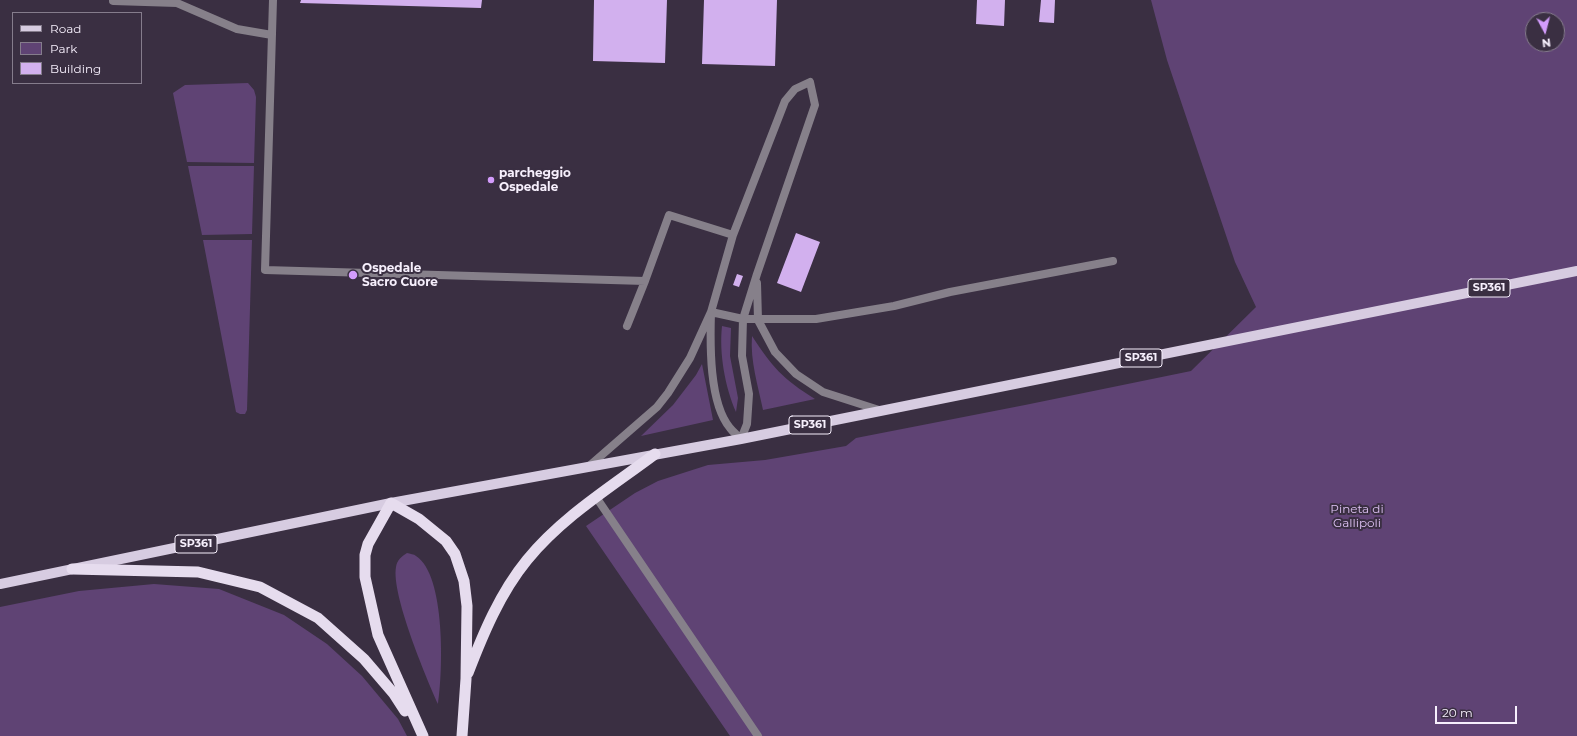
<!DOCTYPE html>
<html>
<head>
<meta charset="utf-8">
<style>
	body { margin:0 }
	#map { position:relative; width:1577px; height:736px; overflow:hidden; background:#3a2f42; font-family:Montserrat,sans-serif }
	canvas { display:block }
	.legend { position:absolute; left:12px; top:12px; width:130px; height:72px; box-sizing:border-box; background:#3a2f42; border:1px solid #857c8c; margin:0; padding:5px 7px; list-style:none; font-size:12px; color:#f6effc }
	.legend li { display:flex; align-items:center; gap:8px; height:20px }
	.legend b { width:20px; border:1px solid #857c8c }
	.north { position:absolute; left:1525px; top:12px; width:40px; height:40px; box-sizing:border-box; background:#3a2f42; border:1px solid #857c8c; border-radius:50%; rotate:173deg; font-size:11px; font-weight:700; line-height:16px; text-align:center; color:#f6effc }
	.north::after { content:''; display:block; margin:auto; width:14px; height:18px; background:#d39cfc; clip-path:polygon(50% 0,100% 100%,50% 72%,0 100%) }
	.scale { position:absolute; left:1435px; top:706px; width:82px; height:18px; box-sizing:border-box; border:2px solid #f6effc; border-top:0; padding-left:5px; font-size:12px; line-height:14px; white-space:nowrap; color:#f6effc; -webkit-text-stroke:3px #3a2f42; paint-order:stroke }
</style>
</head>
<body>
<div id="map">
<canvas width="1577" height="736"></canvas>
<ul class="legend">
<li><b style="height:5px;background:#d7cce1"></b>Road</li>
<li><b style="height:11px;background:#5f4374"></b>Park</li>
<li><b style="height:11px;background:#d2b0ee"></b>Building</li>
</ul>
<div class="north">N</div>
<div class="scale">20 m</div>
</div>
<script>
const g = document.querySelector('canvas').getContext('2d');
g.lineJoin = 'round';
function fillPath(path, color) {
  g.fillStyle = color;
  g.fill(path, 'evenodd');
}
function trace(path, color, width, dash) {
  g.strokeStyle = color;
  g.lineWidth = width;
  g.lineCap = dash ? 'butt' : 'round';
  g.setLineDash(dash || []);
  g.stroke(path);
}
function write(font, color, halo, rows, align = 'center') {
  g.font = font + ' Montserrat,sans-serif';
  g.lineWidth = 4;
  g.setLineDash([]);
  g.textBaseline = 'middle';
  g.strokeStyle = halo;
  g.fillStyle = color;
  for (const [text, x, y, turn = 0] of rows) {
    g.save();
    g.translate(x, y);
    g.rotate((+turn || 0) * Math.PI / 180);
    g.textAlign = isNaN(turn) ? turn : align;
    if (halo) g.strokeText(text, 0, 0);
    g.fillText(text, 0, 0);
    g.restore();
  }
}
fillPath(new Path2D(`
	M1151,0h426v736h-847l-144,-210 49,-33 23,-12 50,-16 57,-5 81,-14 10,-8 169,-33 166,-34 65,-64 -21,-45 -68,-202zM1533,20h24v24h-24z
	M248,83l6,7 2,7 -2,66 -67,-1 -14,-69 12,-8z
	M188,166h66l-2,68 -50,1z
	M203,240h49l-5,170 -2,4h-5l-4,-2z
	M722,326l9,2 -1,28 8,42 -2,14c-11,-25 -17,-59 -14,-86z
	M752,336c20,31 31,43 63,63l-52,11c-5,-25 -13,-49 -11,-74z
	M702,364l11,56 -72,16 32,-31 23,-30z
	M407,553c3,1 7,1 9,3 30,19 27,117 22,148 -12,-27 -47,-110 -42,-137 1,-7 6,-11 11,-14z
	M154,584l65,5 65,26 43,29 35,32 36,43 9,17h-407v-129l79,-16z`), '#5f4374');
fillPath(new Path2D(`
	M301,0h181l-1,8 -181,-5z
	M594,0h73l-2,63 -72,-2z
	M704,0h73l-2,66 -73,-2z
	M977,0h28l-1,26 -28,-2z
	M1041,0h14l-1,23 -15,-1z
	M796,233l24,9 -19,50 -24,-9z
	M737,274l6,2 -4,11 -6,-2z`), '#d2b0ee');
trace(new Path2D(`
	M273,0l-8,270 380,11 24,-66 64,20
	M113,1l64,2 60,26 35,6
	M757,283l1,37 17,32 21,22 27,18 56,18
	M711,312l32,7h73l78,-13 56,-14 163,-31
	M627,326l18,-45
	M588,467l69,-60 11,-14 22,-35 21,-46 22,-77 52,-134 10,-12 15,-7 5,23 -58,169 -14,45 -1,37 7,38 -2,30 -6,15c-4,-4 -8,-7 -11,-11 -21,-25 -20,-84 -19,-116`), '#86808a', 8);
trace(new Path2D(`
	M596,497l162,239`), '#86808a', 8);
trace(new Path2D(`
	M0,584l391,-81 350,-64 836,-168`), '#d7cce1', 10);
trace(new Path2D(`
	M72,569l126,3 62,15 58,31 46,41 30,35 11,17
	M468,673c15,-39 32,-80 59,-113 35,-43 84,-73 128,-106
	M423,736l-45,-101 -13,-58v-22l3,-11 23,-41 28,16 27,22 9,13 9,27 3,25 -1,73 -4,57`), '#e6dcee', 11);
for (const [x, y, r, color] of [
	[491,180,4,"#d39cfc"],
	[353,275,5,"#d39cfc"]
]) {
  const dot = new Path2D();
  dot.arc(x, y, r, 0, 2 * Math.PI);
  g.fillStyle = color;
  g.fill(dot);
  trace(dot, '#3a2f42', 1.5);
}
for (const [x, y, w] of [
	[1489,288,42],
	[1141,358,42],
	[810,425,42],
	[196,544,42]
]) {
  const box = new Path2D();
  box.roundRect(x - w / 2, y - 9, w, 18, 3);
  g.fillStyle = '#3a2f42';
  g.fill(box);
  trace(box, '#f6effc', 1);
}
write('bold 11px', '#f6effc', null, [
	["SP361",1489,288],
	["SP361",1141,358],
	["SP361",810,425],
	["SP361",196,544]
]);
write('bold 12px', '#f6effc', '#3a2f42', [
	["parcheggio",499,173],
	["Ospedale",499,187],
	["Ospedale",362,268],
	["Sacro Cuore",362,282]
], 'left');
write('12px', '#dec2f4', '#3a2f42', [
	["Pineta di",1357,509],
	["Gallipoli",1357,523]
]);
</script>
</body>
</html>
